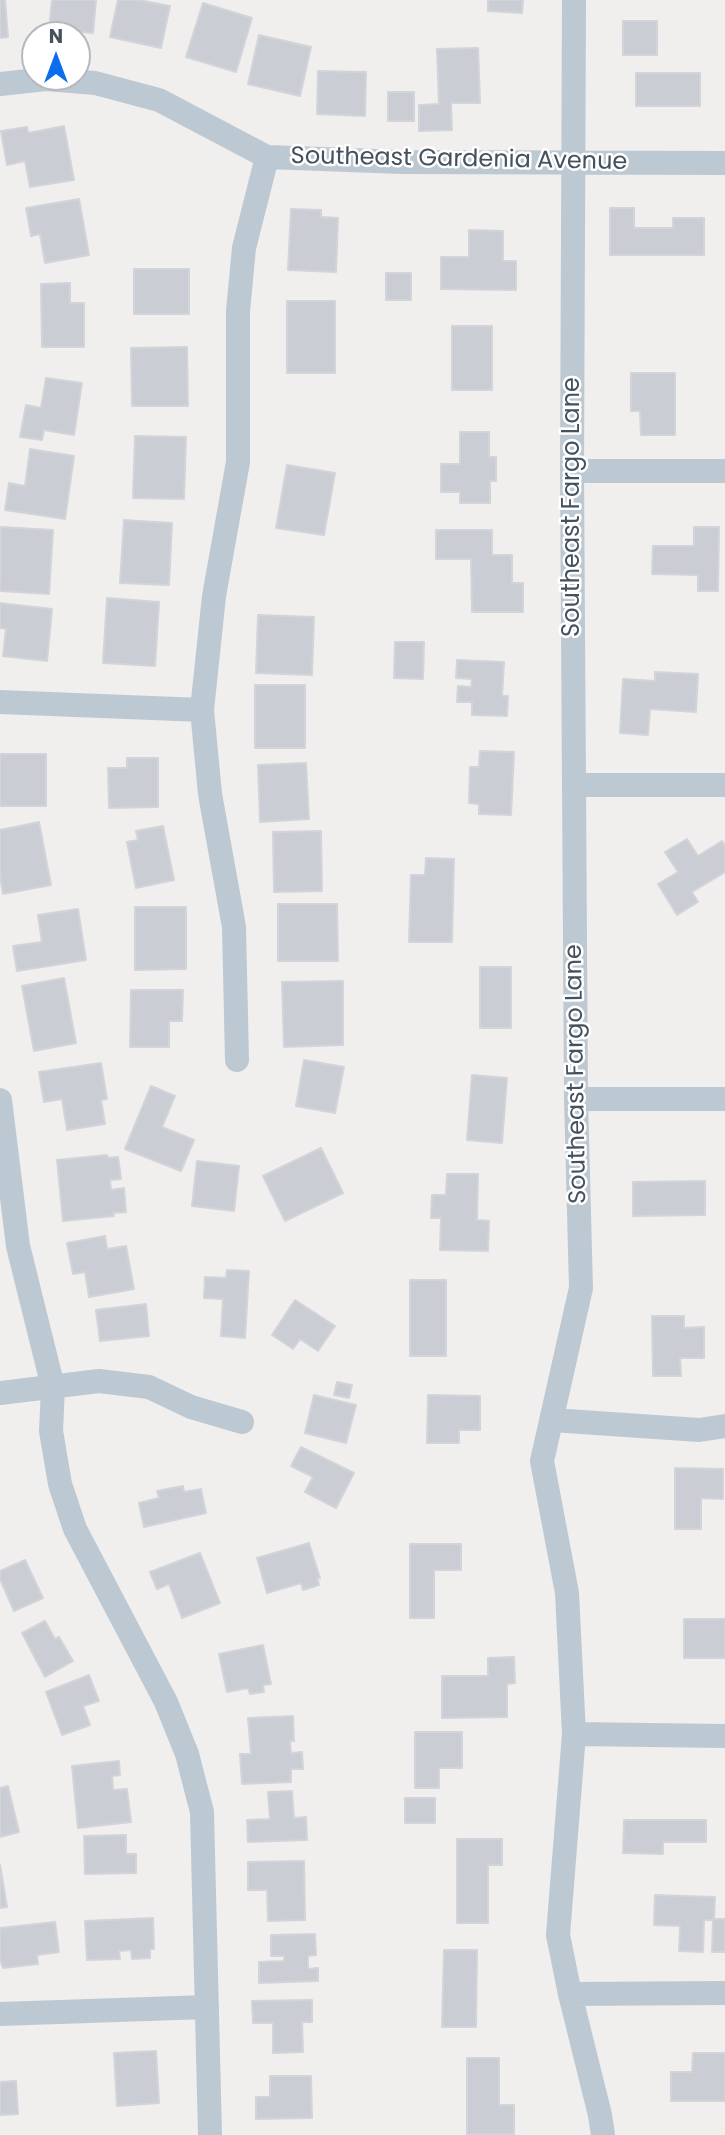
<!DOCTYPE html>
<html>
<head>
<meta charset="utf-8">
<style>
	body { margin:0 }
	#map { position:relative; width:725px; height:2135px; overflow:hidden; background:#f1eeee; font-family:Poppins,sans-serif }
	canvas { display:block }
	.north { position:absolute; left:21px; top:21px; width:70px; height:70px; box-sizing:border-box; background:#fff; border:2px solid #b5b9be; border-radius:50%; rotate:0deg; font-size:19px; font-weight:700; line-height:28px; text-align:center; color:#45515d }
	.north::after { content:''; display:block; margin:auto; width:24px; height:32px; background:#0b6dee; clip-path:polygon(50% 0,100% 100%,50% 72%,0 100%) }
</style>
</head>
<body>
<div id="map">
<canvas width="725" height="2135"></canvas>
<div class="north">N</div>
</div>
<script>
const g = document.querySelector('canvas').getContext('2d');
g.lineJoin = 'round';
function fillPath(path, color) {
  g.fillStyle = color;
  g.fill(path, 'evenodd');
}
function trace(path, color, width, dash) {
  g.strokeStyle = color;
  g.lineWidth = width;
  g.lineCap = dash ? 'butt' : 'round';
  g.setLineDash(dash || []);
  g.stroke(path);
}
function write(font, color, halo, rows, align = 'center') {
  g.font = font + ' Poppins,sans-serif';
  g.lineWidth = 5;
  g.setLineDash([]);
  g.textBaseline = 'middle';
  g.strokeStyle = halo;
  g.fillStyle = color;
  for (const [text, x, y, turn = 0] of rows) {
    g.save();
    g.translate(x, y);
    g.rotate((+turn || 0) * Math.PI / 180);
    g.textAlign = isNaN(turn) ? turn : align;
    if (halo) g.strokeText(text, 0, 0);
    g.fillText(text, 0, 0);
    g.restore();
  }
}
const building = new Path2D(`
	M0,0h5l3,37 -8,1z
	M52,0h44l-3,33 -44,-4z
	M118,0h21l31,6 -9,42 -51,-11z
	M488,0h35l-1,13 -34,-2z
	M203,3l49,15 -16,54 -50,-15z
	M623,21h34v34h-34z
	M259,35l52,12 -11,49 -52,-12z
	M478,48l2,55h-29l1,27 -33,1v-26l20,-1 -2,-55z
	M318,71l48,1 -1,44 -48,-2z
	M636,73h64v33h-64z
	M388,92h26v29h-26z
	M64,126l10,54 -44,7 -5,-26 -18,4 -6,-34 26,-4 1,6z
	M79,199l10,56 -44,8 -5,-29 -9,2 -5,-28z
	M610,208h24v20h39v-10h31v37h-94z
	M291,209l30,1v7l17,1 -2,54 -48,-2z
	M469,230l34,1v30h13v29l-75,-1v-32h28z
	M134,269h55v45h-55z
	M386,273h25v27h-25z
	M70,283v20h14v44h-42l-1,-63z
	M287,301h48v72h-48z
	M452,326h40v64h-40z
	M187,347l1,59h-56l-1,-58z
	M631,373h44v62h-34l-1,-24h-9z
	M46,378l36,5 -8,52 -30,-5 -2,10 -22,-3 6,-32 15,3z
	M460,432h29v25h7v24h-6v22h-30v-11h-19v-28h19z
	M135,436l51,1 -2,62 -51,-1z
	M30,449l44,7 -9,63 -60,-9 4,-27 16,3z
	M287,465l48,8 -11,62 -48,-7z
	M124,520l48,3 -3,62 -49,-2z
	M1,527l52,3 -4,64 -49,-3z
	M694,527h25l-1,64h-20v-16l-46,-1 1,-28h41z
	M436,530h56v25h20v28h11v29h-51l-1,-53h-35z
	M107,598l52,4 -4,64 -52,-3z
	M0,603l52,6 -5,52 -44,-5 3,-27 -6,-1z
	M258,615l56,2 -2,58 -56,-2z
	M395,642h29l-1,37 -29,-1z
	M457,660l47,2 -2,34h6l-1,20 -35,-1v-13h-15l1,-16 13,1 1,-8 -16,-1z
	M655,672l43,2 -2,38 -46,-3 -2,26 -28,-2 3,-54 32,2z
	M255,685h50v63h-50z
	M480,751l34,1 -3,63 -32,-1v-10l-10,-1 1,-36h9z
	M0,754h46v52h-46z
	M127,758h31v49l-49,1 -1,-40h19z
	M306,763l3,56 -49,3 -2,-57z
	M39,822l12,63 -48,9 -3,-19v-45z
	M163,826l11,54 -38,8 -9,-46 11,-2 -2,-9z
	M321,831l1,60 -48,1 -1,-60z
	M687,839l11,17 24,-15 3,5v26l-33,20 6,10 -21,13 -19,-31 20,-12 -13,-20z
	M426,858l28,1 -2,83h-43l2,-67h14z
	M278,904h59l1,57h-60z
	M135,907h51v62l-51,1z
	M78,909l8,51 -69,11 -4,-25 29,-4 -4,-27z
	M480,967h31v61h-31z
	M64,978l12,65 -42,8 -12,-65z
	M343,981v64l-59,2 -2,-65z
	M131,990h52l-1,31h-13v26h-39z
	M304,1060l40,7 -9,46 -39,-7z
	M101,1063l6,36 -6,1 4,24 -38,6 -5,-31 -18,3 -5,-30z
	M472,1075l35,3 -5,65 -35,-3z
	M151,1086l24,10 -13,31 32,13 -13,31 -56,-22z
	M321,1148l22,45 -58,28 -22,-45z
	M107,1155l1,3 10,-1 3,22 -11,1 1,10 13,-2 2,24 -13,1 1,3 -51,5 -6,-61z
	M197,1161l42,5 -5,45 -42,-5z
	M447,1174h31l-1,46 12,1 -1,30 -48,-1 1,-32h-10l1,-23h14z
	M705,1181v34l-72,1v-34z
	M105,1236l2,13 19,-3 8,43 -45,8 -4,-25 -12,2 -6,-31z
	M227,1270l22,1 -4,67 -24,-2 2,-37 -19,-1 1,-21 21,1z
	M410,1280h36v76h-36z
	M295,1300l40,26 -17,25 -18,-12 -7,10 -21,-14z
	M146,1304l3,32 -49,5 -4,-31z
	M652,1316h32v12l20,-1v31h-24l1,18h-28z
	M337,1382l15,3 -3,13 -15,-3z
	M314,1395l42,10 -10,38 -41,-10z
	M428,1395l52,1v34h-21v13h-32z
	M301,1447l53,26 -18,35 -31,-16 8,-15 -22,-11z
	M675,1468l48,1v30l-22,-1v31h-26z
	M183,1486l1,6 17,-3 5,24 -62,14 -5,-24 20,-5 -2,-7z
	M309,1543l11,35h-3l2,7 -16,5 -2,-7 -34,10 -10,-35z
	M410,1544h51v26h-27v48h-24z
	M200,1553l20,50 -38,15 -13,-34 -12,5 -7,-17z
	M25,1560l18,38 -29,13 -14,-32v-8z
	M684,1619h41v39h-41z
	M45,1621l10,18 4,-2 14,24 -28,16 -23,-44z
	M263,1645l8,39 -8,1 1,7 -14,2 -2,-6 -21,4 -8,-38z
	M514,1657l1,26 -8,1v33l-65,1v-42h46v-18z
	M89,1675l10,26 -16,5 7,19 -28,10 -16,-43z
	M293,1716l1,25h-4l1,12 11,-1 1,17h-12v13l-49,2 -2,-30h11l-3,-36z
	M415,1732h47v36h-23v20h-24z
	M119,1761l1,14 -8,1 1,14 14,-1 4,33 -53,6 -6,-62z
	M8,1786l11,46 -19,5v-49z
	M292,1791l2,27 12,-1 1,23 -59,2 -1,-22 23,-1 -2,-27z
	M405,1798h30v25h-30z
	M624,1820h82v22h-43v12l-40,-1z
	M126,1835v19h10v19l-51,1 -1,-38z
	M457,1839h45v26h-14v58h-31z
	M304,1861l1,59 -37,1 -1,-31h-19v-28z
	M0,1865l7,42 -7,1z
	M655,1895l60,2 -1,22h11v33h-13l1,-32h-9l-1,32 -24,-1 1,-25 -26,-1z
	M153,1918l1,31h-4v9l-18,1 -1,-9 -12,1 1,8 -33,1 -2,-39z
	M55,1922l4,30 -22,3 1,9 -35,4 -3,-9v-31z
	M315,1934l1,21 -8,1v13l10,-1v13l-59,2v-21l25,-1v-5h-13v-21z
	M444,1950h33l-1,77h-34z
	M312,2000v22h-10l1,30 -30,1v-30h-20l-1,-22z
	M156,2051l3,52 -42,3 -3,-53z
	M693,2053h32v48h-54v-29h21z
	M467,2058h32v47h15v29h-47z
	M270,2076h41l1,42 -56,1v-22h14z
	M16,2081l2,33 -18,1v-33z`);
fillPath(building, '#cacdd3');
trace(building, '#d2d4da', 2);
trace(new Path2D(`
	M574,0l-2,471 4,628 5,189 -39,173 25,132 7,141 -16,201 12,59 30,121 3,20
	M0,84l46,-5 49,4 64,17 108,57 135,5 323,1
	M572,471h153
	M0,702l202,8
	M575,785h150
	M237,1060l-3,-133 -24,-133 -8,-84 12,-114 24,-134v-151l6,-63 23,-91
	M576,1099h149
	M0,1100l18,146 35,141 -2,44 9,53 15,45 91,173 21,52 15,58 8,323
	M0,1393l99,-12 50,6 42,20 51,15
	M552,1420l147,10 26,-4
	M574,1734l151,2
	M570,1994l155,-1
	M0,2014l207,-7`), '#bdc9d2', 24);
write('24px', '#45515d', '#fff', [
	["Southeast Gardenia Avenue",459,160,1],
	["Southeast Fargo Lane",573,507,-90],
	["Southeast Fargo Lane",577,1074,-91]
]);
</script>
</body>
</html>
